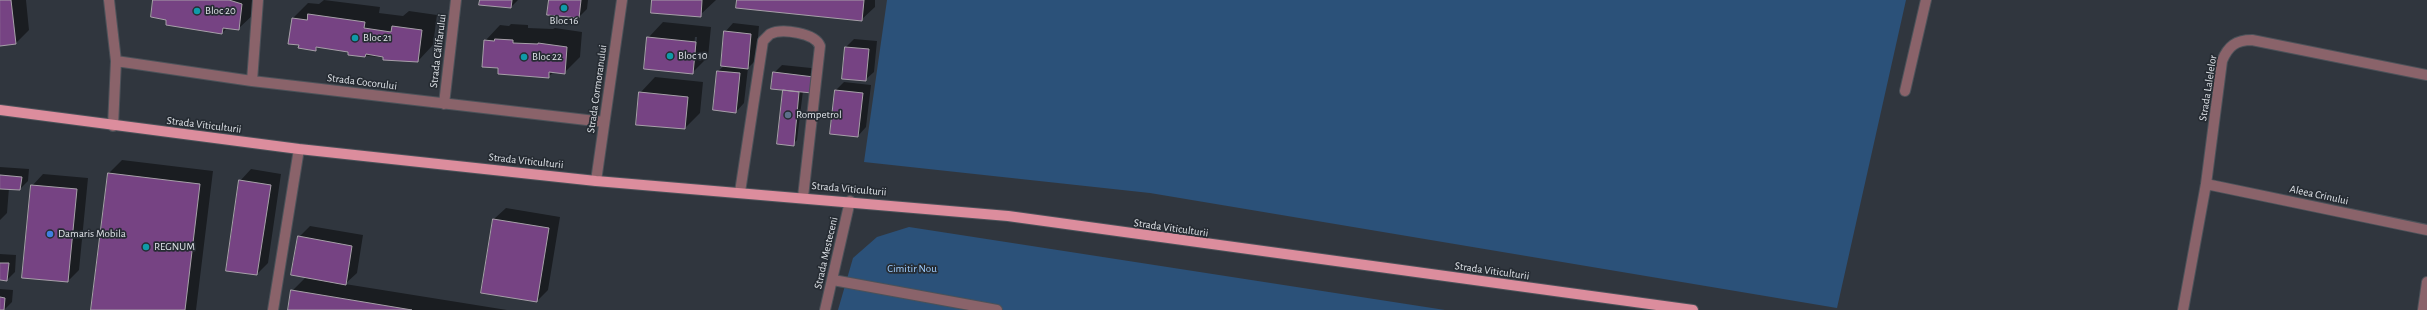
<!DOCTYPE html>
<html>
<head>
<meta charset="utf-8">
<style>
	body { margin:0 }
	canvas { display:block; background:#30363e }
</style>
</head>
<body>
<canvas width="2427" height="310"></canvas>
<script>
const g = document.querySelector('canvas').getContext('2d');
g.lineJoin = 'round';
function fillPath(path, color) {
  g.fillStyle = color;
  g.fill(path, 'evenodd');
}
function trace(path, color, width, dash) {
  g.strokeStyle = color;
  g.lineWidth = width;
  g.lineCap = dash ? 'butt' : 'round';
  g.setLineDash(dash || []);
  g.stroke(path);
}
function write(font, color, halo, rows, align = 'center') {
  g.font = font + ' "Alegreya Sans",sans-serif';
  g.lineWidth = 3.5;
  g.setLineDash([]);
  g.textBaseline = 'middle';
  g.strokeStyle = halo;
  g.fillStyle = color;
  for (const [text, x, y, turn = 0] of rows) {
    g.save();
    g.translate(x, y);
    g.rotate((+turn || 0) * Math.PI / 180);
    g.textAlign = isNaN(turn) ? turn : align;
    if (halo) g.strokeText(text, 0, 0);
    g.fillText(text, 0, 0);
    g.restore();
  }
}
fillPath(new Path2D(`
	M887,0h1019l-69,308 -687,-115 -286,-31z
	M909,227l536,83h-607l15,-52 24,-21z`), '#2b5179');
fillPath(new Path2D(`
	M0,0h26l3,30 -14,14 -15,1z
	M154,0h102l-2,14 -16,15 -11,-1 -5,5 -54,-14z
	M324,0l56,7 -1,6 24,3 6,-5 28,4 -4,30 -15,16 -69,-7v-3l-31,-4 -3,3 -15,-6 -7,-26 15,-15 11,1z
	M481,0h37l-7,7z
	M550,0h38l-1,9 -8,8z
	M653,0h63l-16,15z
	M738,0h137v7l-14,13z
	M663,22l48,5 -3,30 -16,16 -44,-35zM695,37h2l-2,20h-2z
	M733,23l26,3 -3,34 -8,8 -4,35 -8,9 -18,-41 6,-5 1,-34z
	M511,24l17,1v3l25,1 2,-1 27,4 -2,25 -16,16 -10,-1 -6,5 -49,-9 -14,-27 15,-16 9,1z
	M854,39l23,2 -3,31 -9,8 -22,-2 3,-31z
	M782,65l39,4 -18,22 -6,49 -4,4 -9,-55 -10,-16z
	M655,77l48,5 -3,31 -15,15 -45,-35z
	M844,82l27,3 -5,42 -8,9 -26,-3 4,-43z
	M122,160l91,11 -17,139h-104l17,-137z
	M0,167l29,2 -1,12 -8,8 -11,-1 -2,25 -7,7z
	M251,169l30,5 -13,89 -11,11 -17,-93z
	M43,174l45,4 -9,92 -11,11 -36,-95z
	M506,208l54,9 -12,73 -11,11 -43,-82z
	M310,226l53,9 -6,38 -12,11 162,26h-218l3,-19 14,-14 -7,-40z
	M0,254l16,1 -1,17 -8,8 -7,-1z
	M0,289l13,1 -1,12 -8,8h-4z`), '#0007');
const building = new Path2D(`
	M0,0h11l5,44 -16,2z
	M153,0h76l13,4 -3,26 -16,-2 -1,6 -56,-9v-5l-15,-3z
	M480,0h32l-1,8 -32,-3z
	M549,0h32l-2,18 -32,-3z
	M652,0h50l-1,17 -50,-4z
	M737,0h127l-2,21 -126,-13z
	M308,14l57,8 -1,6 27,4 1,-6 30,4 -4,32 -35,-2v-3l-17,-3 -1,3 -17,-2v-3l-32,-5v4l-18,-3 1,-3 -11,-1 4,-26 15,2z
	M724,31l27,3 -3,35 -27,-3z
	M647,37l49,5 -3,32 -49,-5z
	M495,39l18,1v3l25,1v-1l29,4 -2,27 -16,-2v6l-51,-4v-6l-16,-1 2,-27 10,1z
	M845,47l24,2 -3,32 -24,-2z
	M717,71l23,2 -4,40 -23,-3z
	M773,72l41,5 -2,16 -41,-4z
	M783,90l16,2 -5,54 -17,-2z
	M835,90l28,3 -5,44 -28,-3z
	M639,92l49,5 -3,32 -49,-4z
	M108,173l92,11 -15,126h-94z
	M0,175l22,2 -2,13 -20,-1z
	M239,180l32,5 -14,90 -31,-4z
	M31,185l46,4 -9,93 -46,-4z
	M493,219l56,9 -12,74 -56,-9z
	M298,236l54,10 -6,39 -55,-10z
	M0,263h9l-2,18 -7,-1z
	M291,290l121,20h-124z
	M0,297l5,1 -1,12h-4z`);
fillPath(building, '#764383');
trace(building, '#a7a0a9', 1);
const minor = new Path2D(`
	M109,0l7,61 -3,65
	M116,61l136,20 352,41
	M252,81l6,-81
	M1905,91l21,-91
	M444,104l12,-104
	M596,181l26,-181
	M2206,184l221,46
	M740,192l23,-151c2,-2 5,-5 7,-7 12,-6 45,-1 50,12l-17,151
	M833,280l164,30
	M273,310l26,-161
	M825,310l25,-109
	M2183,310l23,-126 16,-123c6,-15 14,-21 30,-21l175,35
	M2423,310l4,-28`);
const major = new Path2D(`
	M0,110l299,39 297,32 412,35 685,94`);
trace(minor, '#4c5259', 12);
trace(major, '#4c5259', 12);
trace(minor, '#8a636a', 10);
trace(major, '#dc8d9d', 10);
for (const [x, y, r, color] of [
	[564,8,4,"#0f9aa8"],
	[197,11,4,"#0f9aa8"],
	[355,38,4,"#0f9aa8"],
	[670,56,4,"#0f9aa8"],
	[524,57,4,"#0f9aa8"],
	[788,115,4,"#5c6f8a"],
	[50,234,4,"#3f7fe0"],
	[146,247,4,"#0f9aa8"]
]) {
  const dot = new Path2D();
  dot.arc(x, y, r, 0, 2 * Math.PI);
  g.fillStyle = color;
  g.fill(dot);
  trace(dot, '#262c33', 1.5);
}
write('11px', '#dee2e7', '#262c33', [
	["Bloc 20",205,11],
	["Bloc 16",564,21,"center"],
	["Bloc 21",363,38],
	["Bloc 10",678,56],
	["Bloc 22",532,57],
	["Rompetrol",796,115],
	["Damaris Mobila",58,234],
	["REGNUM",154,247]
], 'left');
write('11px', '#dee2e7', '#262c33', [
	["Strada Călifarului",438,51,-83],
	["Strada Cocorului",362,82,7],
	["Strada Lalelelor",2208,88,-81],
	["Strada Cormoranului",597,89,-82],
	["Strada Viticulturii",204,125,7],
	["Strada Viticulturii",526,161,6],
	["Strada Viticulturii",849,189,5],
	["Aleea Crinului",2319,195,12],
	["Strada Viticulturii",1171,228,8],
	["Strada Mesteceni",826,253,-77],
	["Strada Viticulturii",1492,271,8]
]);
write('11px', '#9dccfe', '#262c33', [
	["Cimitir Nou",912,269]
]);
</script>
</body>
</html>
